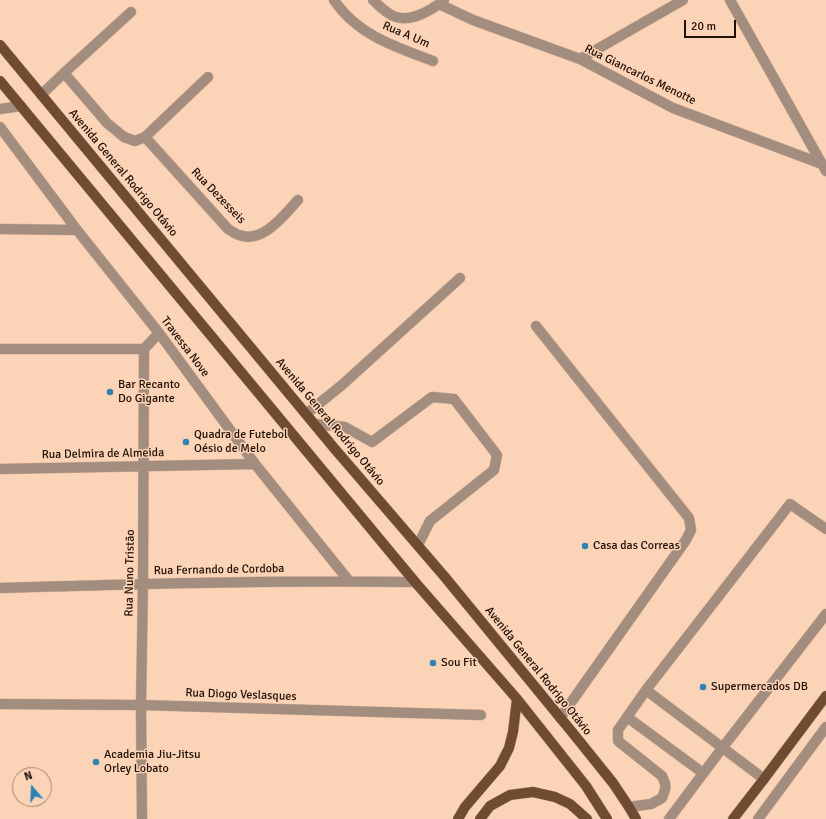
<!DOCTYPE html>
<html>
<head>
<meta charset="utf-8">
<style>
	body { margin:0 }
	#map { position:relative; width:826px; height:819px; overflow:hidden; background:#fbd3b7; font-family:Signika,sans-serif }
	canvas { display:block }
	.north { position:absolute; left:12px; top:767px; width:40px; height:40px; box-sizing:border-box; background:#fbd3b7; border:1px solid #a3856f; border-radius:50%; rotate:341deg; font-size:11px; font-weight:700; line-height:16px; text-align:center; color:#200f03 }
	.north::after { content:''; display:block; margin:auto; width:14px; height:18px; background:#2d83b2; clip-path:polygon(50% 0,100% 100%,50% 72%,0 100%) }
	.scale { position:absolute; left:684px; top:20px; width:52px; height:18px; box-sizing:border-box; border:2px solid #200f03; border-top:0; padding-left:5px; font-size:12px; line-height:14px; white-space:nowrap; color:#200f03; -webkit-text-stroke:3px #fbd3b7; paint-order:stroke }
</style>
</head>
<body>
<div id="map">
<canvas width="826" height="819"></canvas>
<div class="north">N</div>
<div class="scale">20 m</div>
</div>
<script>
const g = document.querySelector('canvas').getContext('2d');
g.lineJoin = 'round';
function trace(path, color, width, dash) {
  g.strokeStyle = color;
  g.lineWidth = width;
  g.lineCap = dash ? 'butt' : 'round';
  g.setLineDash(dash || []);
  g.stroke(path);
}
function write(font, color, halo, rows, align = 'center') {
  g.font = font + ' Signika,sans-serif';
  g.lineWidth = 3;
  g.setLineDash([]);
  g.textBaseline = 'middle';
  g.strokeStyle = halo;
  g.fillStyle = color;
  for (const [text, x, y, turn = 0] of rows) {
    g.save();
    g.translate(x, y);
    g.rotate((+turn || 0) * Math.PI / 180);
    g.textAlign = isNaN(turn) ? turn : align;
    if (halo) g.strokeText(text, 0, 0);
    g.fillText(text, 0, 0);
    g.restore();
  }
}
const minor = new Path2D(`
	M334,0c23,35 62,47 99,61
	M373,0c6,6 16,15 23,17 16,5 36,-7 48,-17
	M730,0l92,164
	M439,4l34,16 107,39 93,49 149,56 4,7
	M580,59l103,-59
	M64,73l43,50 17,14 11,4 10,-4 63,-60
	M41,95l23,-22 67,-61
	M0,109l21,-3
	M0,127l77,103 82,103 96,131 94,117
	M145,137l83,92c4,2 7,5 11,6 24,9 45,-20 59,-35
	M0,229l77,1
	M536,326l153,192 2,12 -5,10 -126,178
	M0,349h144
	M306,414l36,-29 118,-107
	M315,424l30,3 27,15 60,-45 22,2 43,56 -3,15 -64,51 -12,24
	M0,469l255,-5
	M0,588c138,-4 277,-8 415,-6
	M646,690l118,89
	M0,704l141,1 340,10
	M627,717l76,56
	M629,807l22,-3 11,-6c4,-10 5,-12 0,-22l-44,-35v-11l28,-40 144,-186 36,25
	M142,819l-1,-114 2,-121 1,-235 15,-16
	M669,819l54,-72 103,-133
	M758,819l68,-92`);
const major = new Path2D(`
	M0,45l334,403 110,128 128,156 41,51 16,24 7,12
	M0,81l415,501 102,117 69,87 21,33
	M458,819l7,-12 35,-41 9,-18 4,-16 4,-33
	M480,819l10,-13 20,-11 23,-3 22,5 15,7 17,15
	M733,819l31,-40 62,-83`);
trace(minor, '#d4b097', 11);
trace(major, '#d4b097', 11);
trace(minor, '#a28d7f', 10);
trace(major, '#6f4c31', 10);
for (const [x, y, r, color] of [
	[110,392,4,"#2d83b2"],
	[186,442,4,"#2d83b2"],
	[585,546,4,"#2d83b2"],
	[433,663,4,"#2d83b2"],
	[703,687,4,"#2d83b2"],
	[96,762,4,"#2d83b2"]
]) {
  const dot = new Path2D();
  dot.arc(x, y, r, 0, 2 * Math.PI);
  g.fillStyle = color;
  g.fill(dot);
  trace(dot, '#fbd3b7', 1.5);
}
write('12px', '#200f03', '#fbd3b7', [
	["Rua A Um",406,35,23],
	["Rua Giancarlos Menotte",640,75,26],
	["Avenida General Rodrigo Otávio",123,173,50],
	["Rua Dezesseis",218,196,46],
	["Travessa Nove",185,347,53],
	["Avenida General Rodrigo Otávio",330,422,50],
	["Rua Delmira de Almeida",103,454,-1],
	["Rua Fernando de Cordoba",219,570,-1],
	["Rua Nuno Tristão",130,573,-89],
	["Avenida General Rodrigo Otávio",538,671,51],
	["Rua Diogo Veslasques",241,695,2]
]);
write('12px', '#200f03', '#fbd3b7', [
	["Bar Recanto",118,385],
	["Do Gigante",118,399],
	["Quadra de Futebol",194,435],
	["Oésio de Melo",194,449],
	["Casa das Correas",593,546],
	["Sou Fit",441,663],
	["Supermercados DB",711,687],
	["Academia Jiu-Jitsu",104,755],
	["Orley Lobato",104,769]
], 'left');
</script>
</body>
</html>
